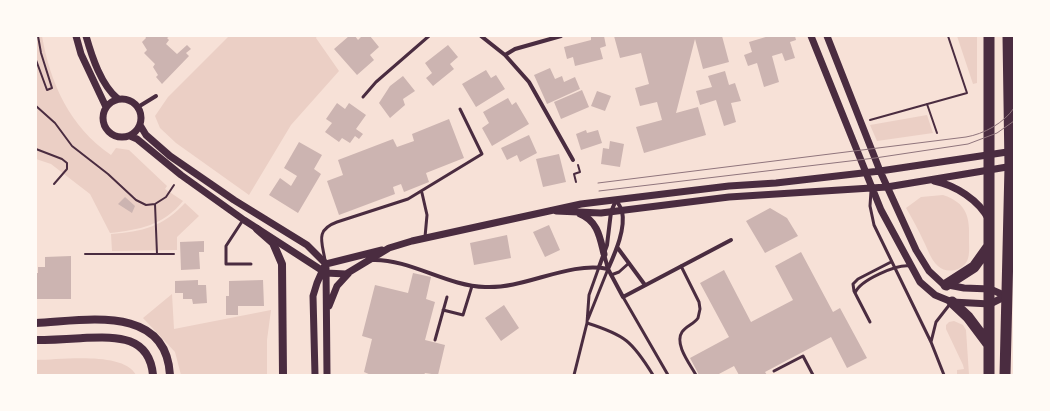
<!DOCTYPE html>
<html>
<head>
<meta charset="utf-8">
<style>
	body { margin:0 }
	#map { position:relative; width:1050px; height:411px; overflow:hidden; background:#f7e1d7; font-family:Merriweather,serif }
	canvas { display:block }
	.frame { position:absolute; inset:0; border:37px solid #fffaf5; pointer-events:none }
</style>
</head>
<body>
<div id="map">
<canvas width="1050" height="411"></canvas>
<div class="frame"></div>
</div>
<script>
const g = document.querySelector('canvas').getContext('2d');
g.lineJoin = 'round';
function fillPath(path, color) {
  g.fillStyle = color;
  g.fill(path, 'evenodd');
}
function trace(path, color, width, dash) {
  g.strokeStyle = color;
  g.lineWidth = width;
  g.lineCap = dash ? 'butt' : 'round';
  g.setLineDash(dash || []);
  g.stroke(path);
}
fillPath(new Path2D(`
	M36,36h6c8,47 28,91 69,119l5,-7 13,2 38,36 -2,3 18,12c-19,24 -44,29 -73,32l-20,-39 -39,-30 -15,-5z
	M229,36h88l-1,2 23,33 -48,54 -42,70 -73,-52 -16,-15 -5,-12 13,-19z
	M957,36h20v47l-4,1z
	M927,115l6,18 -56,8 -7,-16z
	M943,195c24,8 27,22 26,45 0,7 1,15 -2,21 -5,10 -21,13 -29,5 -8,-7 -10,-17 -15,-26 -5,-11 -11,-22 -17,-32l15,-11z
	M185,203l14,13 -22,21v13l-65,1 -1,-17c31,-2 53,-8 74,-31z
	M172,294l2,35 97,-19 -4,30v35h-86l-6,-23 -32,-34z
	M954,321l9,4 3,5 3,45h-12v-5l7,-1 -1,-4 -17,-36v-4l3,-3z
	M36,360c24,0 87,-9 100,15h-100z`), '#ebcfc5');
fillPath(new Path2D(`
	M145,36h25l-3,2 2,2 -3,4 11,10 10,-9 4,4 -5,4 3,3 -27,28 -6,-7 2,-2 -5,-8 2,-3 -11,-11 3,-3 -5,-8 4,-4z
	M349,36h6l3,4 4,-4h8l9,11 -9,8 4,5 -17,15 -23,-26z
	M595,36h9l2,10 -6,2 3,11 -28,7 -2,-9 -6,2 -3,-12 27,-7v-3z
	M614,36h108l7,26 -26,7 -8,-30 -19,74 22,-6 8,28 -62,18 -8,-26 26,-7 -5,-18 -17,4 -5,-18 14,-4 -8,-31 -21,5z
	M769,36h26l1,4 -6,2 5,16 -10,3 -3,-8 -10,3 7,26 -15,5 -7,-24 -9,3 -4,-11 8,-3 -3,-10z
	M448,45l10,12 -8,7 4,5 -21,17 -7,-8 6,-5 -7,-10z
	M550,68l5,11 7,-3 2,6 11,-5 5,12 -33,15 -13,-29z
	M486,70l5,8 5,-3 9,14 -29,18 -14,-23z
	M725,71l4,14 6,-2 6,18 -10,2 5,19 -12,4 -8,-26 -16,5 -4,-14 16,-4 -4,-11z
	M403,76l12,15 -12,8 2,6 -15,13 -11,-15 11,-17z
	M582,90l7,17 -28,12 -7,-17z
	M597,91l14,5 -6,15 -14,-5z
	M508,98l4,7 4,-3 13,22 -37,22 -10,-18 7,-5 -6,-11z
	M337,103l8,6 4,-6 17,12 -10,14 7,5 -4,5 -4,-3 -5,7 -8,-5 -3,4 -14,-10 7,-9 -6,-4z
	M449,119l15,39 -38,15 3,9 -25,10 -3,-8 -8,3 2,7 -56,21 -12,-34 16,-6 -5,-15 55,-21 4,8 17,-6 -2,-7z
	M586,130l1,3 11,-3 4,13 -21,7 -5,-16z
	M529,135l8,18 -17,9 -3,-7 -10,5 -6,-12z
	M610,141l14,3 -4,23 -19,-3 2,-16 6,1z
	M299,142l23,13 -8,14 7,5 -23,39 -29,-18 11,-17 11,8 6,-10 -13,-8z
	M559,154l7,28 -23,5 -7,-28z
	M125,197l10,9 -3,7 -14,-9z
	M770,208l17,10 11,18 -33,17 -19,-32z
	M549,225l11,25 -15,7 -12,-25z
	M507,235l4,23 -37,7 -4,-22z
	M204,241v11h-5l1,17 -19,1 -1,-28z
	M801,252l32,60 7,-4 27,50 -20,10 -16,-31 -66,35 2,3h-28l-5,-9 -17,9h-18l-9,-17 39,-21 -29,-54 24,-13 27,52 42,-22 -18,-34z
	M71,256v43h-35v-26h2v-6h7v-10z
	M413,273l18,4 -5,22 9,3 -10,38 20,5 -7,30 -13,-2 -1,2h-53l-7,-3 8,-33 -10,-3 13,-51 33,8z
	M198,280v5h8l1,18 -14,1 -1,-5h-9v-6h-8v-12z
	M263,280l1,26h-26v9h-12v-19h3v-15z
	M504,305l15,23 -18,13 -16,-23z`), '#ccb4b1');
trace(new Path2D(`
	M36,60l11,30 5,-2 -11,-35 -3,-17
	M927,104l10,29
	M36,106l19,17 17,23 36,28 28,26 10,5 9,-1 11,-7 8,-12
	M870,120l97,-27 -19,-57
	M36,149l26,10 5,4v6l-13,15
	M576,182l-2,-8 6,-2 -2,-7
	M155,204l2,50
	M85,254h89
	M134,375h9`), '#4a2c40', 2);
trace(new Path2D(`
	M363,97l13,-15 53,-46
	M871,191l-1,15 4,19 57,117 13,33
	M422,193l5,22 -2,22
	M243,220l-17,26v18h25
	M325,260c-3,-18 -10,-30 12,-38l71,-23 74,-45 -22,-45
	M681,266l18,36 1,7 -2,9c-4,6 -12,8 -16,14 -8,12 8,32 14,43
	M611,275l8,-3 10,-9
	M855,293c5,-13 42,-29 55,-27
	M623,297l45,78
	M443,310l20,5 9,-29
	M588,319l20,-50
	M870,322l-16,-31 -1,-7 5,-5 33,-17
	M587,323c38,12 45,18 66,52
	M435,340l12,-43
	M931,342l5,-20 14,-18
	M774,371l29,-15 10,19
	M574,375l13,-52 2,-28 10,-28`), '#4a2c40', 3);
trace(new Path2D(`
	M481,36l24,19 10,-6 46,-13
	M505,55l24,27 44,78
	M138,107l18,-11
	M617,247l28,38
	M604,254l4,15 15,28 108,-57
	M373,260c37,-1 74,26 112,27 41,2 83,-26 123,-18
	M599,267l8,-22 4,-33 5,-12
	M608,269c7,-16 18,-40 14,-58 -1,-3 -4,-8 -6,-11`), '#4a2c40', 4);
trace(new Path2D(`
	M76,36l5,18 25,53
	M86,36c6,21 15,49 32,63
	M811,36l70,174 39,72 15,13 17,7 38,2 16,-8
	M827,36l53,135 36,79 13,21 14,13 21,4 26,1 16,7
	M103 118a19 19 0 1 1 38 0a19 19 0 1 1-38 0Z
	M140,125l6,10 24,21 64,44 73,45 19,19
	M130,136l7,3 44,36 63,45 82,53 20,1 43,-26 23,-7 169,-37 148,-18 47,-3 104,-12 134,-20
	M934,181c21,4 45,19 55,39
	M556,211l45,2 128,-16 158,-10 126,-21
	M580,214c18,7 20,24 24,40
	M326,264l56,-14
	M326,268l1,107
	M329,306l8,-20 11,-12
	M315,375l-2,-79 4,-13 7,-16`), '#4a2c40', 7);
trace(new Path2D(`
	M257,229l16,14 9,21 1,111
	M36,323c48,-2 130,-20 134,52
	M36,340c16,0 31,-1 47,-2 31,-1 66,-4 70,37`), '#4a2c40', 8);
trace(new Path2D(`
	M989,36v339
	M946,285l28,-18 15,-21
	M952,302l16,15 21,28
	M1005,375l5,-208 -2,-131`), '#4a2c40', 11);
trace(new Path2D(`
	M598,183l368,-46c18,-3 38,-14 48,-29
	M599,191l276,-33 93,-14 29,-11 17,-12`), '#8f747c', 1);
</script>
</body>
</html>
